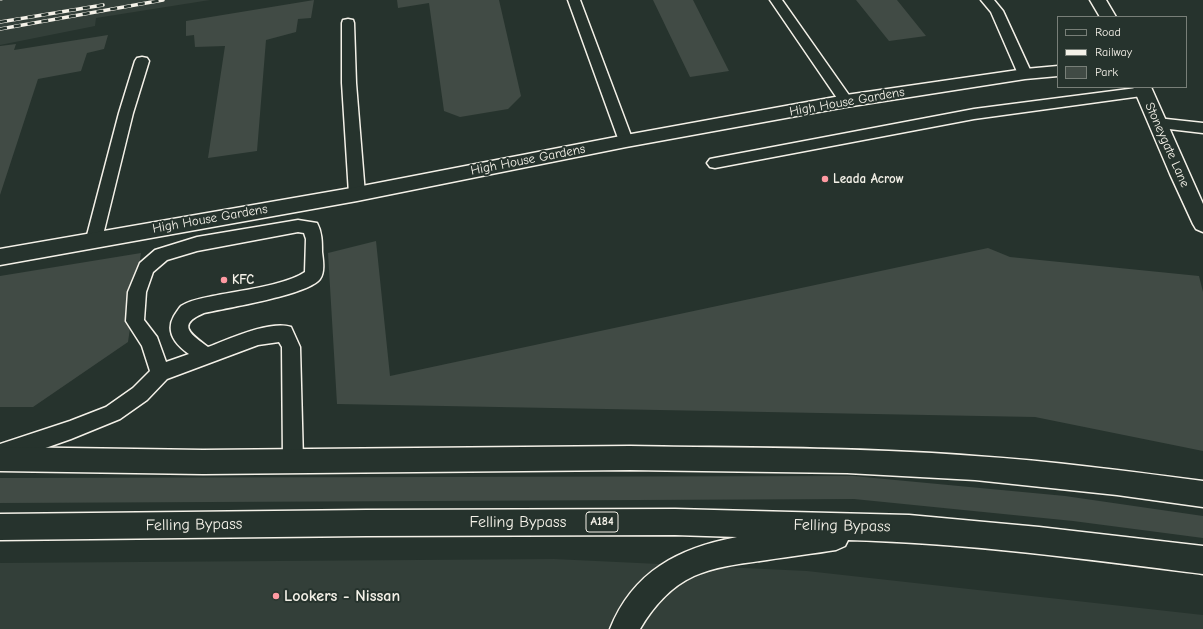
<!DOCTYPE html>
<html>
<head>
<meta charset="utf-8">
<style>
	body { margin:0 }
	#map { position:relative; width:1203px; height:629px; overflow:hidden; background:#26332d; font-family:"Comic Neue",sans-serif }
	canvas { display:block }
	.legend { position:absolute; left:1057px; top:16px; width:130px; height:72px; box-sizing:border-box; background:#26332d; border:1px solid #787f78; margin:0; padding:5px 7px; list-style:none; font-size:12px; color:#f4f1e8 }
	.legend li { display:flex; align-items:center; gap:8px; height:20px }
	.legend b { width:20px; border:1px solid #787f78 }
</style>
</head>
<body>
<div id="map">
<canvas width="1203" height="629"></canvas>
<ul class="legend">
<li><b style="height:5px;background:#26332d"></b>Road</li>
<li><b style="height:5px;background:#f4f1e8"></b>Railway</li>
<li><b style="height:11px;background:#414b45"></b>Park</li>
</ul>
</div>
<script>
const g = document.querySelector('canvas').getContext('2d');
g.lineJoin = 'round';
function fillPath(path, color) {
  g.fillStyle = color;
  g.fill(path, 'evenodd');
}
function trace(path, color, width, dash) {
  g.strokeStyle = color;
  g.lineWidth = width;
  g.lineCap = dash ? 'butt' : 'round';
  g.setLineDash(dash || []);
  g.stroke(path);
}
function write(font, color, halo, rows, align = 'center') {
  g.font = font + ' "Comic Neue",sans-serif';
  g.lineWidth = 4;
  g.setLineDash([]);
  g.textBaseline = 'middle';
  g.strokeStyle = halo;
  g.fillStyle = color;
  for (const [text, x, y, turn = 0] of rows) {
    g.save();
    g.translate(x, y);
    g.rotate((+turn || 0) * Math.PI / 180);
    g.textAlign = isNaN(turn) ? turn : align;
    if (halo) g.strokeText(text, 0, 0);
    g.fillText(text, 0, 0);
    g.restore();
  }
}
fillPath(new Path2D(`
	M0,0h210l-114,18 -1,8 -95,19z
	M554,559l253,12 396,44v14h-1203v-66z`), '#333f39');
fillPath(new Path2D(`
	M314,0l-3,18 -13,1 -2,13 -30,8 -9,111 -49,7 17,-112 -30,1 -1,-12 -8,1v-15z
	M397,0h102l22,96 -13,13 -48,8 -16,-6 -15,-108 -31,5z
	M653,0h40l36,71 -39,6z
	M856,0h41l29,36 -37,5z
	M108,35l-4,14 -17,4 -6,18 -43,8 -38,116v-149l16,-2 -2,6z
	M376,241l14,135 598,-128 22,9 189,19 4,16v159l-168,-34 -698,-13 -9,-151z
	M141,253l-13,89 -95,65h-33v-131z
	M853,476l212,20 138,20v22l-130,-17 -219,-22 -854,4v-25z`), '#414b45');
const service = new Path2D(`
	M568,0h12l53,141 -2,4 -5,1 -5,-1 -2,-4z
	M770,0h12l69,98 2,3 -2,3 -5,2 -5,-2z
	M981,0h13l9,11 29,63 -2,3 -5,1 -5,-1 -2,-3 -27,-62z
	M348,19l5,1 1,3 2,60 9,111 -2,4 -6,2 -6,-2 -2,-4 -7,-111v-60l1,-3z
	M142,57l5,1 2,3 -16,52 -31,126 -2,5 -6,1 -6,-1 -2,-5 33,-126 16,-52 2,-3z
	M1144,87l5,2 2,3 -2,3 -175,24 -259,49 -5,-1 -3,-4 3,-4 5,-1 259,-49z
	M1157,118l46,5v10l-51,-6 -2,-4 2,-4z
	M298,220l19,3c5,9 5,19 5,29 1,8 3,20 -2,27 -12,16 -94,29 -116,34 -29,12 -12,22 4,34 21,-8 62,-27 83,-20l9,20 3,114 -3,7 -7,3 -7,-3 -3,-7 -1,-114 -3,-5 -21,3 -91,34 -20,21 -27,19 -49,20 -71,25v-20l70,-23 36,-14 27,-19 17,-17 -8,-25 -16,-25 2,-29 12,-29 15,-13 42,-13zM298,232l6,1 2,6 -1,33c-18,13 -68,19 -92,24 -10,2 -23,4 -32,10 -2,2 -5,7 -7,10 -9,16 2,29 15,38l-23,8 -9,-25 -13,-17 2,-28 7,-20 14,-12 30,-9z`);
const minor = new Path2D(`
	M1058,66v10l-33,3 -179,28 -220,40 -269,54 -357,64v-16l357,-62 269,-52 220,-40 179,-26z`);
const tertiary = new Path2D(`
	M1090,0h16l10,17h-16z
	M1133,87h18l52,117v28l-7,-3 -3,-5 -23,-50z`);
const trunk = new Path2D(`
	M630,446c115,2 230,1 345,10 76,5 152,15 228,25v26l-86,-12 -142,-15 -128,-7 -217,-3 -427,4 -203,-3v-24l203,3z
	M675,509l234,6 130,12 164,19v28c-118,-15 -236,-31 -355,-34l-3,6 -9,4c-25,4 -51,7 -76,11 -22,3 -46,6 -66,15 -24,11 -41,31 -54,53h-30c23,-58 69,-81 127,-92l-62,-2 -309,1 -366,4v-26l366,-4z`);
trace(service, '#f4f1e8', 3);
trace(minor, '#f4f1e8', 3);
trace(tertiary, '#f4f1e8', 3);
trace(trunk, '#f4f1e8', 3);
fillPath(service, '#26332d');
fillPath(minor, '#26332d');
fillPath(tertiary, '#26332d');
fillPath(trunk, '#26332d');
trace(new Path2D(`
	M0,0h2`), '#f4f1e8', 1);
const rail = new Path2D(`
	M0,22l103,-17
	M0,29l163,-29`);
trace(rail, '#f4f1e8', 3.5);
trace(rail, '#26332d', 2.5, [7]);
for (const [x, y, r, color] of [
	[825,179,4,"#ff9aa2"],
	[224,280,4,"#ff9aa2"],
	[276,596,4,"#ff9aa2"]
]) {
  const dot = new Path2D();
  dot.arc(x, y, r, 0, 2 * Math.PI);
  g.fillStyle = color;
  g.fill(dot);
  trace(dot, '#26332d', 1.5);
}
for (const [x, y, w] of [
	[602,522,32]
]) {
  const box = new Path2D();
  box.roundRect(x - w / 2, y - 10, w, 20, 3);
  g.fillStyle = '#26332d';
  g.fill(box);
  trace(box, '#f4f1e8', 1);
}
write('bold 12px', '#f4f1e8', null, [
	["A184",602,522]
]);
write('13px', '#f4f1e8', '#26332d', [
	["High House Gardens",847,102,-10],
	["Stoneygate Lane",1167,145,66],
	["High House Gardens",528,160,-11],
	["High House Gardens",210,219,-10]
]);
write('bold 13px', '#f4f1e8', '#26332d', [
	["Leada Acrow",833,179],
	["KFC",232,280]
], 'left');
write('16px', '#f4f1e8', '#26332d', [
	["Felling Bypass",518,522],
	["Felling Bypass",194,525,-1],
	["Felling Bypass",842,526,1]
]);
write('bold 16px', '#f4f1e8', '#26332d', [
	["Lookers - Nissan",284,596]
], 'left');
</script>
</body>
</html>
